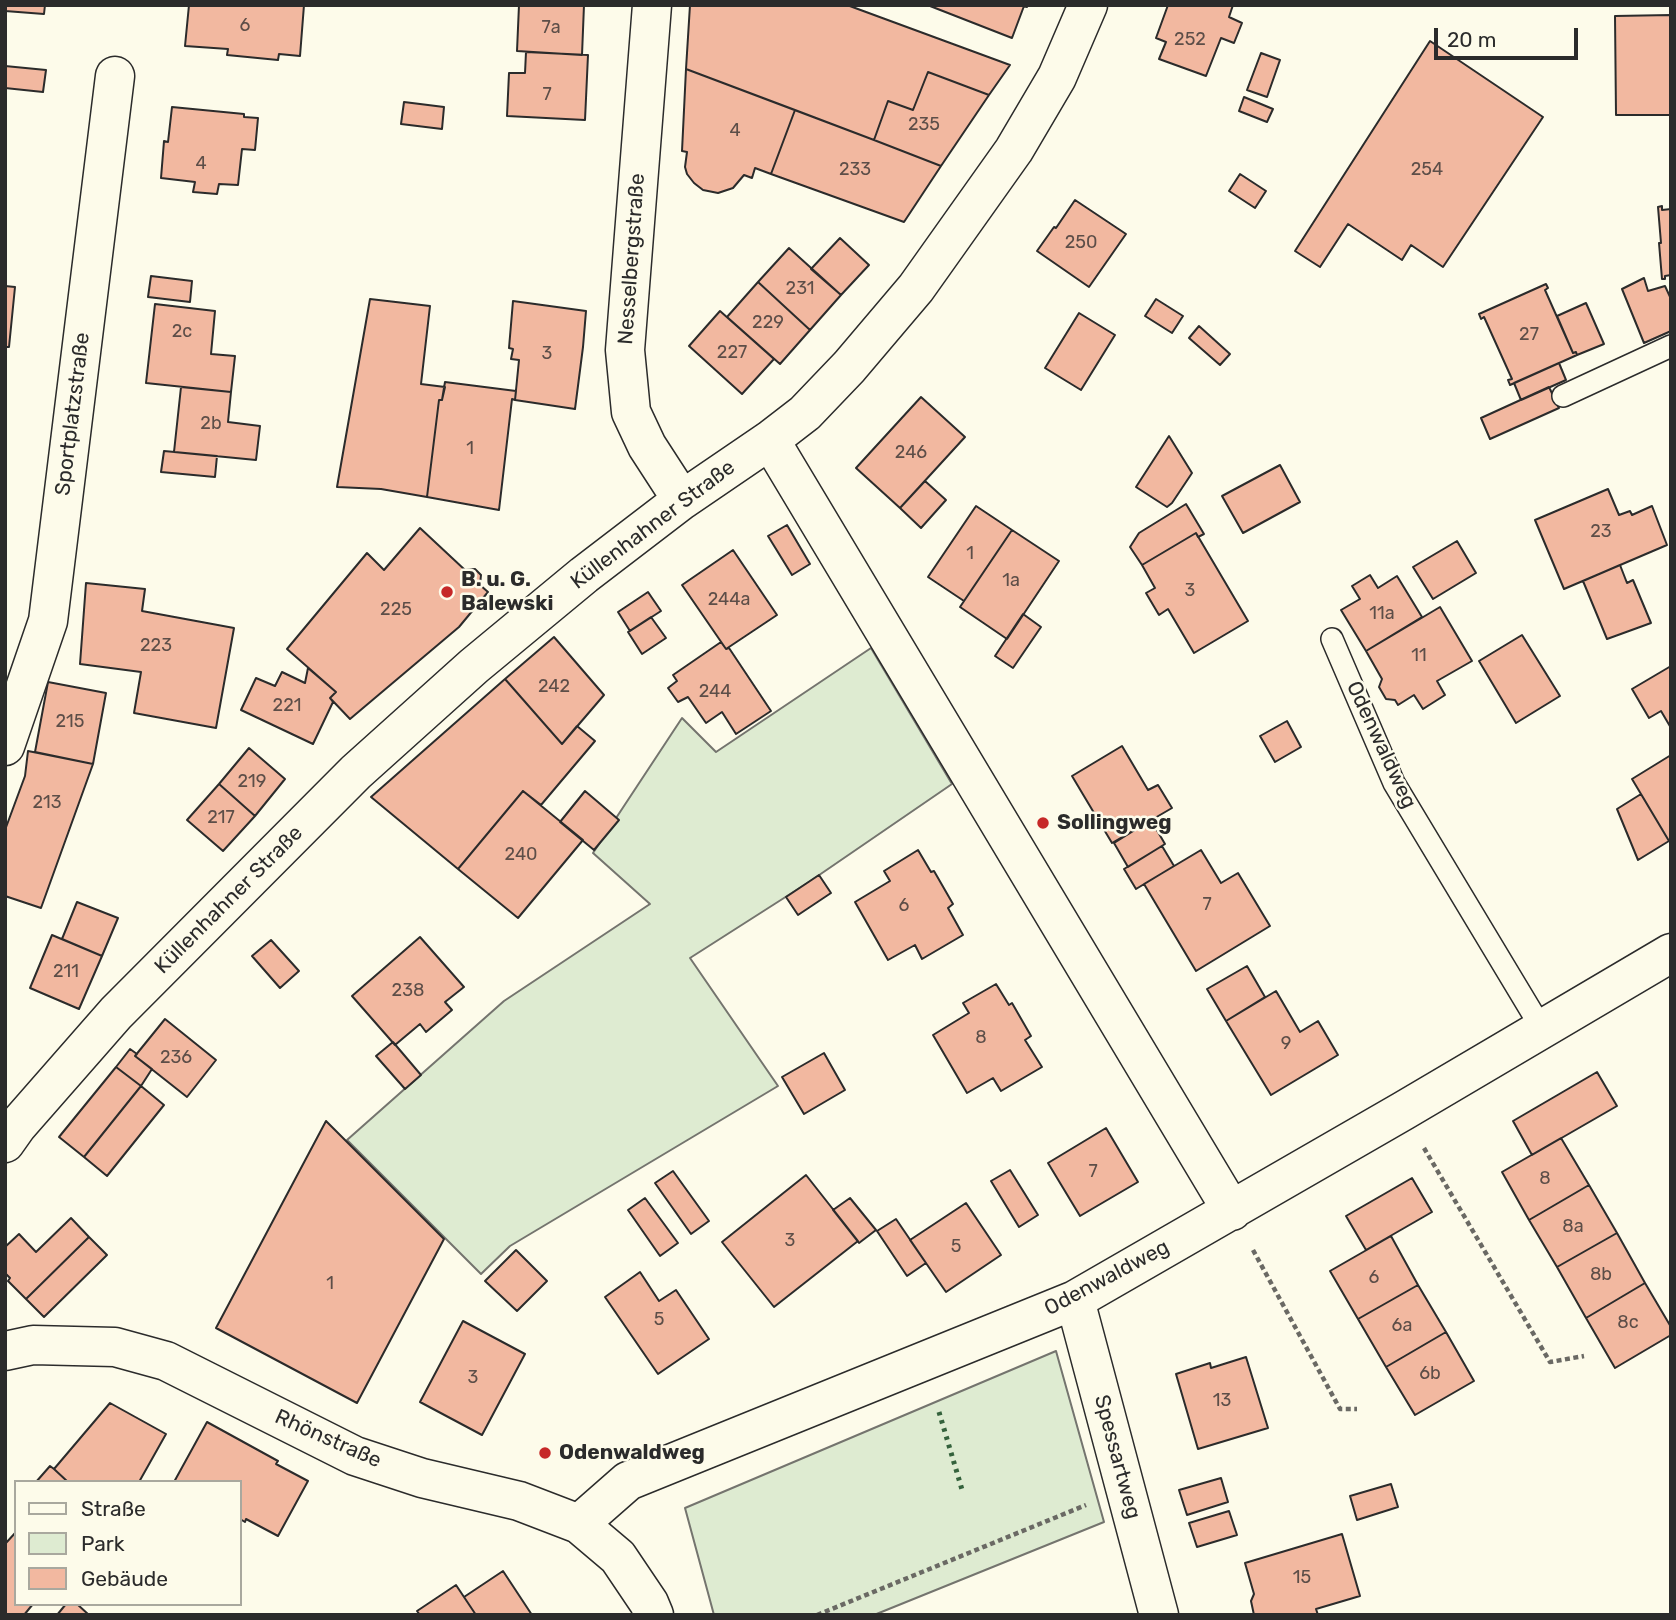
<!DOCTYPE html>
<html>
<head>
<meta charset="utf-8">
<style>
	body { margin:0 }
	#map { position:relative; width:1676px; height:1620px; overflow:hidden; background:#fdfbea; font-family:Rubik,sans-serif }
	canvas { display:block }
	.frame { position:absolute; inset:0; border:7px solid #2b2b2b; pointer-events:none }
	.legend { position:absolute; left:14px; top:1480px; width:228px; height:126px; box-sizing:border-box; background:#fdfbea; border:2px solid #a9a89e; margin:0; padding:9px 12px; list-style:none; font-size:21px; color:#2b2b2b }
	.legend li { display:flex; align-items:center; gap:14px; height:35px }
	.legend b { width:35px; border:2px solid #a9a89e }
	.scale { position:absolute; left:1434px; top:28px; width:144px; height:32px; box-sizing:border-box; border:4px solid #2b2b2b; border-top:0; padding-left:9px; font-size:21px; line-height:24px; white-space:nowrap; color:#2b2b2b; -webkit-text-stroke:5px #fdfbea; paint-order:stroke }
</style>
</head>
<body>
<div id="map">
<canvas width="1676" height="1620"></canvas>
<div class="frame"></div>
<ul class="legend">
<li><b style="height:9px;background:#fdfbea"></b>Straße</li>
<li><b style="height:19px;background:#deebd1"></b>Park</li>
<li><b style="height:19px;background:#f2b8a0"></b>Gebäude</li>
</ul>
<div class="scale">20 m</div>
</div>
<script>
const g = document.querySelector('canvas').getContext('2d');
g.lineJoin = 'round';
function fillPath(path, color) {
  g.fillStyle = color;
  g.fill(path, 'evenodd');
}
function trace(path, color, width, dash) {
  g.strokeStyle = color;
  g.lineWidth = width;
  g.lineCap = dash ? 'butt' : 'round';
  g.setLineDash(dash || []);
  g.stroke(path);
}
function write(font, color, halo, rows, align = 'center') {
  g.font = font + ' Rubik,sans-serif';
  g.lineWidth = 5;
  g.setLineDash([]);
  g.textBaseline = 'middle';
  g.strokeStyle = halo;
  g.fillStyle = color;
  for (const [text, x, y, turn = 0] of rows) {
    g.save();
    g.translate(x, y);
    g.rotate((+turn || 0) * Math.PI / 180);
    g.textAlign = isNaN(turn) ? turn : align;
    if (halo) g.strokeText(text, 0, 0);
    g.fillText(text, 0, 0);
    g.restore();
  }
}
const green = new Path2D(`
	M871,648l81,136 -143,98 -119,76 88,128 -268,160 -29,28 -134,-134 157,-139 146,-97 -57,-51 89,-135 34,34z
	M1056,1351l48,171 -230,93h-160l-29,-107z`);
fillPath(green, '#deebd1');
trace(green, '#74746e', 2);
const building = new Path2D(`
	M5,5h40l-1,9 -39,-3z
	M189,5h115l-4,51 -21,-2 -1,6 -51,-5 1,-6 -43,-3z
	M519,5h65l-2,50 -65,-4z
	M690,5h157l163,60 -21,30 -61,-23 -15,38 -25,-9 -14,39 -188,-71z
	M1027,5v2l-3,-1 -12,32 -82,-32z
	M1168,5h65l-4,12 13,6 -8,20 -13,-5 -15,38 -47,-17 7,-17 -10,-4z
	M1671,15v100h-55l-1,-99z
	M1430,41l113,76 -100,150 -32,-22 -9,15 -54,-36 -28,43 -25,-16z
	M526,52l62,3 -3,65 -78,-4 2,-43h16z
	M1261,53l19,7 -13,37 -20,-7z
	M5,66l41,4 -3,22 -38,-4z
	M686,69l109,41 -24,64 -16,-6 -3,10 -8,-3 -11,13 -15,5 -15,-3 -9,-7 -7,-9 -2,-7 2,-15 -5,-1z
	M928,72l61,23 -48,71 -67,-26 14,-39 25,9z
	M1244,97l29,12 -6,13 -28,-11z
	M404,102l40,5 -2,22 -41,-5z
	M172,107l72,7v3l14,1 -3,32 -13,-1 -4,36 -19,-1 -2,10 -24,-2 2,-10 -34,-4 3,-37 4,1z
	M795,110l79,30 67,26 -37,56 -133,-48z
	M1240,174l26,17 -11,17 -26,-17z
	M1075,200l51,34 -37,53 -52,-36 17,-24 2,1z
	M1662,206v4l9,-1v66l-6,1v3h-3l-3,-36h2l-3,-36z
	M840,238l29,27 -28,30 -30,-26z
	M789,248l52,47 -31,35 -52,-48z
	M151,276l41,5 -2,21 -42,-5z
	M1644,278l4,13 17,-5 6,13v32l-27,12 -22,-54z
	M758,282l52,48 -30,34 -53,-47z
	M1546,284l2,4 -3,2 28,63 3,-1 1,3 -67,30 -2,-5 4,-1 -28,-62 -3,2 -2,-5z
	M5,286l10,1 -6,60h-4z
	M370,299l60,7 -9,78 24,3 -3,13h-3l-12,97 -46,-8 -44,-2z
	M1156,299l27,17 -11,17 -27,-17z
	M513,301l73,10 -3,36 -8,62 -60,-9 4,-40 -8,-1 2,-10 -4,-1z
	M1586,303l18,41 -27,11 -1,-3 -3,1 -16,-37z
	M155,304l60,7 -4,43 24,2 -4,36 -85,-9z
	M720,311l54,48 -32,35 -53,-48z
	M1079,313l36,22 -34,55 -36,-22z
	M1199,326l31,28 -10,11 -31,-27z
	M1559,363l7,17 -45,20 -7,-17z
	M445,382l71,9 -1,9 -3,-1 -13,111 -72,-13 12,-97h3z
	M181,387l50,5 -3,30 32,4 -4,34 -82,-8z
	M1549,387l10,21 -69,31 -9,-21z
	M921,397l44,40 -65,71 -44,-40z
	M1169,436l23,37 -20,30 -5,4 -31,-20z
	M164,451l53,5 -2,21 -54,-5z
	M1280,465l20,37 -57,31 -21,-37z
	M925,481l21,19 -25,28 -21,-20z
	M1608,489l11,26 11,-4 2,4 20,-9 15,39 -103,44 -29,-69z
	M1186,504l18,30 -6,3 -2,-4 -54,32 -12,-18 9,-14z
	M976,506l36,24 -48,71 -36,-24z
	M787,525l23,39 -18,11 -24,-39z
	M420,528l45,42 10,-1 6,6 -1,10 8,7 -29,35 -109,92 -20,-21 6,-6 -49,-43 80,-96 17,17z
	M1012,530l47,31 -52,78 -47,-32z
	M1196,533l52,88 -54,32 -26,-44 -9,6 -13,-22 9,-5 -13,-23z
	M1457,541l19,32 -43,26 -20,-32z
	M733,550l44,65 -51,34 -44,-64z
	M1620,565l7,18 6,-3 18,43 -44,16 -24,-58z
	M1370,575l8,13 19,-12 25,41 -56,34 -25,-41 19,-11 -8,-13z
	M86,583l59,6 -3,22 92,17 -18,100 -82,-15 7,-41 -61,-8z
	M648,592l13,19 -31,20 -12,-19z
	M1440,607l32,54 -35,20 8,14 -22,14 -9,-14 -16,10 -3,-5 -9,-1 -7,-12 3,-8 -16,-28z
	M1023,614l18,13 -28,41 -18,-12z
	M651,617l15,21 -24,16 -14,-22z
	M1522,635l38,61 -44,27 -37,-62z
	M554,637l50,58 -42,49 -57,-65z
	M721,642l5,7 3,-1 42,63 -35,23 -14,-22 -16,11 -18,-26 -10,5 -10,-14 9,-7 -4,-6z
	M1671,666v62l-10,-17 -12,7 -17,-29z
	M308,668l28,24 -6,6 3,4 -20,42 -72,-34 15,-32 19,8 7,-14 23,11z
	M505,679l57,65 15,-18 18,15 -54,64 -18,-14 -65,78 -87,-72z
	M48,682l58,11 -13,71 -58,-12z
	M1287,721l14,26 -26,15 -15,-26z
	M1122,746l26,44 10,-5 14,23 -60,35 -40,-67z
	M249,748l36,31 -30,37 -36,-32z
	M28,751l65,13 -52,144 -36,-12v-66l20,-54z
	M1671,755v85l-2,1 -37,-62z
	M219,784l36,32 -32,35 -36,-31z
	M523,791l60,49 -65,78 -60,-49z
	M585,791l34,29 -25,30 -34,-28z
	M1641,794l28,47 -31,19 -21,-51z
	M1151,820l14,24 -37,23 -14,-24z
	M1162,846l12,20 -38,23 -12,-20z
	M918,850l13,22 3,-1 19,33 -5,4 15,27 -41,24 -7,-14 -27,15 -33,-58 35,-21 -6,-10z
	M1201,850l20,33 17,-10 32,53 -74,45 -52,-87z
	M819,875l12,18 -33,22 -12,-18z
	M77,902l41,16 -16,38 -40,-17z
	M52,935l50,21 -23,53 -49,-21z
	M420,937l44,50 -19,15 7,8 -26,22 -6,-8 -25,21 -43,-49z
	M271,940l28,31 -19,17 -28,-32z
	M1247,966l18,31 -39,24 -19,-32z
	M996,984l13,21 3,-2 19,33 -6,4 17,27 -41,24 -8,-13 -26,15 -34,-58 36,-22 -6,-10z
	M1276,991l24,41 18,-11 20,34 -67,40 -45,-74z
	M165,1019l51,41 -29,37 -52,-41z
	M393,1042l28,33 -16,14 -29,-33z
	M130,1049l7,5 -2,2 17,13 -11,17 -25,-19z
	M824,1053l21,37 -41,24 -22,-37z
	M116,1067l25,19 -57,71 -25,-20z
	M1597,1072l20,34 -85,49 -19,-34z
	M141,1086l23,19 -57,71 -23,-19z
	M326,1121l118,118 -87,164 -141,-75z
	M1106,1128l32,54 -58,34 -32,-53z
	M1561,1138l28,47 -60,35 -27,-48z
	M1010,1170l28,45 -19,12 -28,-46z
	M673,1171l36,50 -18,13 -36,-51z
	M806,1175l52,66 -84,66 -52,-65z
	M1412,1178l20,34 -66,38 -20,-34z
	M1589,1185l28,48 -60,34 -28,-47z
	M645,1198l33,45 -18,13 -32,-46z
	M850,1198l26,32 -17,13 -26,-33z
	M966,1203l35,52 -55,37 -36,-52z
	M71,1218l18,19 -63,62 -18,-18 2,-3 -5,-5v-26l14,-13 17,18z
	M896,1219l30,44 -19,13 -30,-45z
	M1617,1233l28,50 -59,35 -29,-51z
	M1391,1236l27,49 -60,34 -28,-48z
	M89,1237l18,18 -63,62 -18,-18z
	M516,1250l31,31 -30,30 -32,-30z
	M640,1272l19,29 17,-11 33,49 -51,35 -53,-77z
	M1645,1283l26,44v8l-56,33 -29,-50z
	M1418,1285l28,47 -60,35 -28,-48z
	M463,1321l62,33 -43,81 -62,-33z
	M1446,1332l28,49 -59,34 -29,-48z
	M1246,1357l22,71 -70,21 -22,-75 34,-11 1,5z
	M110,1403l56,31 -27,48h-71l-14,-13z
	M207,1422l71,39 -2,3 32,17 -30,55 -32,-17 -1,3 -5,-3v-37h-66z
	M50,1466l4,3 14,13h-32z
	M1221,1478l7,24 -41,13 -8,-25z
	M1391,1484l7,23 -41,13 -7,-24z
	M1229,1511l8,24 -40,12 -8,-24z
	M16,1532v72h17l-9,11h-19v-71z
	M1342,1534l18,62 -44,13 2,6h-64l-3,-14 3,-7 -9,-31z
	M503,1571l29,44h-56l-12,-18z
	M456,1585l20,30h-56l-3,-4z
	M66,1604h11l12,11h-32z`);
fillPath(building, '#f2b8a0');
trace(building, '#2b2b2b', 2);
const service = new Path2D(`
	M1563,396l108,-50
	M1332,639l62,144 148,246`);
const minor = new Path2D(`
	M652,5l-27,345 6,62 16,34 35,54
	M770,440l462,771
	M5,746l43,-125 67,-545
	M5,1143l12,-17 99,-113 240,-241 118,-106 110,-91 98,-75 88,-60 35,-27 44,-46 67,-79 98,-138 43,-73 31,-72
	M1075,1300l84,315
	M579,1524l49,-43 447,-181 328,-189 268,-158`);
const tertiary = new Path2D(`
	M5,1351l28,-6 82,2 51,14 189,95 67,22 97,23 60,23 39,33 31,46 5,12`);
trace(service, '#2b2b2b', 24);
trace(minor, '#2b2b2b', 41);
trace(tertiary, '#2b2b2b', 41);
trace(new Path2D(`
	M1424,1148l126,214 34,-6
	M1253,1250l87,159h17
	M817,1615l269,-110`), '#6a6964', 4.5, [5, 3.5]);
trace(service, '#fdfbea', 21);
trace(minor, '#fdfbea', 38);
trace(tertiary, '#fdfbea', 38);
trace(new Path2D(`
	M939,1412l24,81`), '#34623c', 5, [3.5, 5]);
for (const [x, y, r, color] of [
	[447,592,7,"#c62828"],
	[1043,823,7,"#c62828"],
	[545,1453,7,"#c62828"]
]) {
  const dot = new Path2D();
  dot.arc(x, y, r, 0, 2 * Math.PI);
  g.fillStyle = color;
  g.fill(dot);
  trace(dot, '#fdfbea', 2.5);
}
write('18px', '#5d4e48', null, [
	["6",245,26],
	["7a",551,28],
	["252",1190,40],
	["7",547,95],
	["235",924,125],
	["4",735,131],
	["4",201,164],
	["233",855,170],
	["254",1427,170],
	["250",1081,243],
	["231",800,289],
	["229",768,323],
	["2c",182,332],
	["27",1529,335],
	["227",732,353],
	["3",547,354],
	["2b",211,424],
	["1",470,449],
	["246",911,453],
	["23",1601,532],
	["1",970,554],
	["1a",1011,581],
	["3",1190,591],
	["244a",729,600],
	["225",396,610],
	["11a",1382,614],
	["223",156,646],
	["11",1419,656],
	["242",554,687],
	["244",715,692],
	["221",287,706],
	["215",70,722],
	["219",252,782],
	["213",47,803],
	["217",221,818],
	["240",521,855],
	["7",1207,905],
	["6",904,906],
	["211",66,972],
	["238",408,991],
	["8",981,1038],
	["9",1286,1044],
	["236",176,1058],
	["7",1093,1172],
	["8",1545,1179],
	["8a",1573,1227],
	["3",790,1241],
	["5",956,1247],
	["8b",1601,1275],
	["6",1374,1278],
	["1",330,1284],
	["5",659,1320],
	["8c",1628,1323],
	["6a",1402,1326],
	["6b",1430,1374],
	["3",473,1378],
	["13",1222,1401],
	["15",1302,1578]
]);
write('21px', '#2b2b2b', '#fdfbea', [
	["Nesselbergstraße",632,259,-86],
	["Sportplatzstraße",73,414,-83],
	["Küllenhahner Straße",653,525,-37],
	["Odenwaldweg",1381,745,65],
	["Küllenhahner Straße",229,900,-45],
	["Odenwaldweg",1107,1278,-28],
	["Rhönstraße",328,1439,24],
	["Spessartweg",1117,1457,75]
]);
write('bold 21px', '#2b2b2b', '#fdfbea', [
	["B. u. G.",461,580],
	["Balewski",461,604],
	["Sollingweg",1057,823],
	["Odenwaldweg",559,1453]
], 'left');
</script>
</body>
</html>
